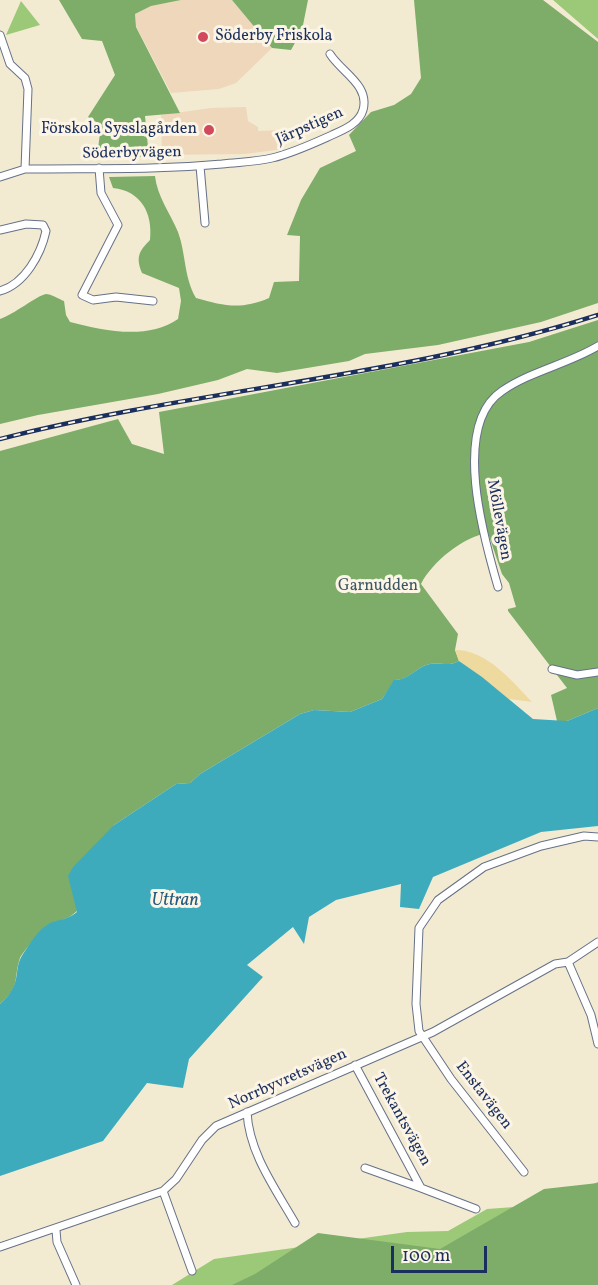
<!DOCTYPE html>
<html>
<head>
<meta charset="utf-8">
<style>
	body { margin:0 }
	#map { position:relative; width:598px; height:1285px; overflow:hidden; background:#f2ebd2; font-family:Vollkorn,serif }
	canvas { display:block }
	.scale { position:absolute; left:391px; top:1246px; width:96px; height:27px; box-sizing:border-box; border:3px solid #1b2f5e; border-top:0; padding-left:8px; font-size:18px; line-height:21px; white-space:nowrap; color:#1b2f5e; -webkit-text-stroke:4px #fcf5e5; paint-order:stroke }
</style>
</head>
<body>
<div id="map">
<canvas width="598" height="1285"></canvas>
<div class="scale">100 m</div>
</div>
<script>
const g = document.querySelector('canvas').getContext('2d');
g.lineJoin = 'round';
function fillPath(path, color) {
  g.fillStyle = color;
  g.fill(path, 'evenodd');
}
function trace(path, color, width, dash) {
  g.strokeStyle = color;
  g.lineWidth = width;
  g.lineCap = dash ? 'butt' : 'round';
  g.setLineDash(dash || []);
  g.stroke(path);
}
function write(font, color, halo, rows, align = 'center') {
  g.font = font + ' Vollkorn,serif';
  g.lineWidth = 6;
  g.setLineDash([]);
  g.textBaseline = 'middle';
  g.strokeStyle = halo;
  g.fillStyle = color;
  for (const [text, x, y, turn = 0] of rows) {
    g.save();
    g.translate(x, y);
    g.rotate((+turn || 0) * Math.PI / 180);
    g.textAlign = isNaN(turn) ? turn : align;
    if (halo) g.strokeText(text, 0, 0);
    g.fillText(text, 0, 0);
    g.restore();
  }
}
fillPath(new Path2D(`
	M181,0h51l40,48 -36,35 -17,6 -48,4 -35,-67 -1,-12 16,-8z
	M246,107l2,14 10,6v4l24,-1 1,19 -38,5 -83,1 -1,-40 50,-7z`), '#eed7bb');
fillPath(new Path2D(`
	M553,0h45v39z
	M21,1l19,24 -34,10z
	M598,1182v103h-426l42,-26 193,-27 41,-1 39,-22 55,-4z`), '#9cc977');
fillPath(new Path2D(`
	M59,0h122l-30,6 -16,8 1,13 44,86 -35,3 4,41h-52l4,-32 -13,-8 27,-42 -13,-34 -20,-2z
	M232,0h76l-6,30 -11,20 -19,-2z
	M414,0h129l55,42v261l-57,19 -103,23 -73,9 -16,7 -72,12 -30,-4 -29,11 -60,14 -120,21 -38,9v-105c13,-4 38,-24 46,-25 5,0 13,5 18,7l2,14 4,7c34,9 78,18 108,-3l3,-18 -2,-13 -37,-15c-6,-15 -4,-21 8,-33 3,-27 -9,-49 -37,-52l-4,-11 46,-1c2,20 15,37 23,56 8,22 6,46 18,66 28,8 45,12 73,0l5,-16 25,-1 1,-45 -13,-1 14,-35 19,-32 36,-17 -7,-16 22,-23 23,-7 17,-11 10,-16z
	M598,320v388l-31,13h-10l-6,-26 16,-7 -59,-77v-2l8,-2 -7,-24 -7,-9 -14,-41c-24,3 -56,29 -67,51l37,50 -3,16 4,11c-11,6 -18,1 -29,3 -14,3 -21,16 -35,16l-13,19 -32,13 -36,-2 -14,4 -100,60 -10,9 -14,1 -62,41 -37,86c-13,12 -20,8 -29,14 -5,3 -26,28 -28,33 -7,21 1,28 -20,46v-553l118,-32 14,25 32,10 -5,-42 370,-70z
	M598,1183v102h-366l23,-11 63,-41 122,16 104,-60z`), '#7dad68');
fillPath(new Path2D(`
	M455,650c32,0 57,31 77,52l-23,-3 -50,-38z`), '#eeda9e');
fillPath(new Path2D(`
	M459,661l23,16 51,42 34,2 31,-13v118l-57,6 -108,45 -14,32 -19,-2 1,-23 -65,16 -27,17 -5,27 -11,-17 -46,38 16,12 -74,82 -6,29 -36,-5 -44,58 -103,35v-172c24,-21 12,-34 23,-50 6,-9 15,-24 24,-29 11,-7 17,-3 30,-13l-9,-36 5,-9 41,-42 62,-41 14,-1 10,-9 100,-60 14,-4 36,2 32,-13 12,-19c15,0 22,-13 36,-16 11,-2 18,3 29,-3z`), '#3eabbd');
const minor = new Path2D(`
	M0,35l10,29 15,14 3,11 -3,80
	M200,166l5,57
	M99,168l2,25 17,32 -36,70 11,5 23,-3 37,4
	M0,177l25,-8c66,-1 132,1 197,-5 16,-2 34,-2 50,-6 21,-5 40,-14 60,-23 11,-5 27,-11 31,-25 7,-25 -22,-38 -33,-56
	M0,230l26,-6 17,1 3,6c-5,23 -21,53 -46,60
	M498,587c-14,-48 -47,-162 4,-196 29,-20 66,-27 96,-45
	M552,669l25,6 21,-3
	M568,962l23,53 7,29
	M355,1065l66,123 55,21
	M247,1112c2,41 28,76 48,111
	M365,1168l56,20
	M524,1172l-73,-93 -32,-48 -3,-27 3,-76 19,-28 46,-33 57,-21 43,-10 14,1
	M163,1191l29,80
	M56,1230l1,12 19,43
	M0,1247l163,-56 13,-12 26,-39 14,-14 217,-94 122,-68 13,-2 30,-20`);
trace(minor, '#667187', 9);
trace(minor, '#fff', 7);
const rail = new Path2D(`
	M0,439c197,-50 404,-62 598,-124`);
trace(rail, '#1b2f5e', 4.5);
trace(rail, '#fcf5e5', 2, [7]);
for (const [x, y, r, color] of [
	[203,37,6,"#d1495b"],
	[209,130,6,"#d1495b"]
]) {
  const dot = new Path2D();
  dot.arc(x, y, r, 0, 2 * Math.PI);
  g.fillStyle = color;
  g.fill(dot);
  trace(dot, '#fcf5e5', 2);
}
write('16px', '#1b2f5e', '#fcf5e5', [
	["Söderby Friskola",215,37],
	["Förskola Sysslagården",197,130,"right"]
], 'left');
write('16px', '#1b2f5e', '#fcf5e5', [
	["Järpstigen",310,127,-24],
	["Söderbyvägen",132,154,-1],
	["Möllevägen",498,520,80],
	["Norrbyvretsvägen",288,1080,-24],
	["Enstavägen",483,1096,52],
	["Trekantsvägen",401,1120,61]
]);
write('16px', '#3b5664', '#fcf5e5', [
	["Garnudden",378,587]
]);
write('italic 18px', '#275a7f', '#fcf5e5', [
	["Uttran",175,902]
]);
</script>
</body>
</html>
